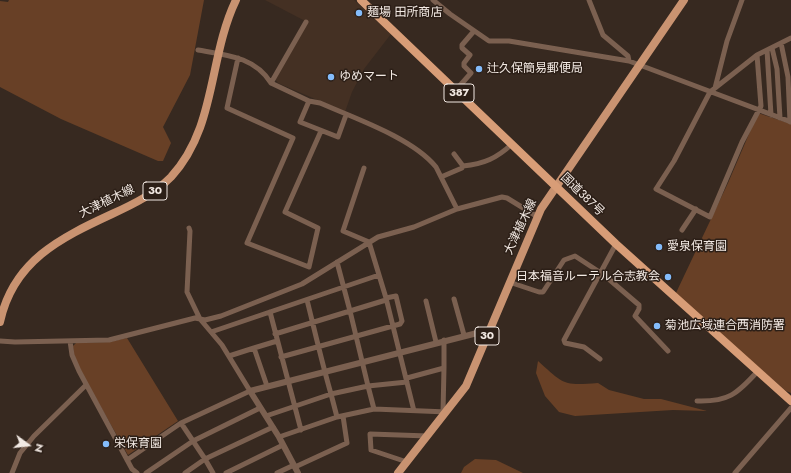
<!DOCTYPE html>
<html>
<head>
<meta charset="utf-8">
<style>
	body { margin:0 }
	#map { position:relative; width:791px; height:473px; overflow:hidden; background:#372920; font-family:Jost,sans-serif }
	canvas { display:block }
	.north { position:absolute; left:8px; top:425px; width:40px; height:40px; -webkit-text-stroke:3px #2c1f17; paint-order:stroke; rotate:105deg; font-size:11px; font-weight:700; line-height:16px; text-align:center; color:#f2e9e3 }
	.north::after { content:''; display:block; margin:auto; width:14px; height:18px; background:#f2e9e3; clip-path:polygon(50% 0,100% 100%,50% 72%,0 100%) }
</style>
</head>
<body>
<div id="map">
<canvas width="791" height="473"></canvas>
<div class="north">N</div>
</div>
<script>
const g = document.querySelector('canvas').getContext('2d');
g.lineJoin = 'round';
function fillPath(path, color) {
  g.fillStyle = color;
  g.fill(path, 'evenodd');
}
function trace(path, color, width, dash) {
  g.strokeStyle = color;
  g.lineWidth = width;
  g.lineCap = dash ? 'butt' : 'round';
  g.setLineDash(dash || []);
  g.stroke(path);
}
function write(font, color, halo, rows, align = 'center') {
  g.font = font + ' Jost,"Noto Sans JP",sans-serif';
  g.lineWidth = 3;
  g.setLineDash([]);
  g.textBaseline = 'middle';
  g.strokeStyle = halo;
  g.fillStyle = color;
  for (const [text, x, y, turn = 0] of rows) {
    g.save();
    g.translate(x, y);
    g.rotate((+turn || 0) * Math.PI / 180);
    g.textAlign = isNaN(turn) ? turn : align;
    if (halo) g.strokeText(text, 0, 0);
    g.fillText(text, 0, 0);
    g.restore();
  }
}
fillPath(new Path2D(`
	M265,0h89l37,34 -27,35 -12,23 -7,20 -67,-29 -3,-4 32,-57z`), '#443023');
fillPath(new Path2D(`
	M9,0h195l-14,75 -27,52 8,16 -8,18h-5l-97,-42 -61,-32v-86l8,1z
	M758,113l33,11v269l-5,-2 -111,-96 53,-112z
	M127,338l51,83 -50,34 -48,-85 -6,-15 -1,-9 3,-3 33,-1z
	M538,361c26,23 24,25 60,22l11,7 35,9h17l46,12 -34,-1 -98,6 -16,-4 -14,-16 -9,-23z
	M475,459l21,1 27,13h-62l3,-6z`), '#684026');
trace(new Path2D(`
	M433,0l17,14 39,27h20l120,20 162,61
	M589,0l14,35 25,21 1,5
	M306,22l-35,61 38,18 11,2c34,15 93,35 116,64l21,42
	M781,43l7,34 2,45
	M772,48l5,21 3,49
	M198,50c29,5 57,7 73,33
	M767,50l4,65
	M757,55l4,51 -19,36 -32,75 -54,-28 18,-28 36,-69 47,-37 34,-17
	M238,58l-11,50 66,30 -46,105 62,24 9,-39 -33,-16 36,-81
	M715,88l12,-47 15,-41
	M456,90l15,-17 -7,-7v-3l6,-8 -8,-7v-3l12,-14
	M309,101l-9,21 38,15 8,-22
	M454,154l9,12
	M364,168l-21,63 26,11 17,56 28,113
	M441,177l21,-9 1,-2c21,-2 34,-8 49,-22
	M682,230l14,-21
	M337,262l13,49 36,-11
	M509,282l30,10h4l21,-32 11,-4 29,19 35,30v4l-4,7 33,35
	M454,299l10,36
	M426,301l10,41
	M270,312l31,118
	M211,332l168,-57
	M275,334l75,-23 18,75 -37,8c-9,-31 -16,-62 -24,-94
	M444,340v28
	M0,341l15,1 94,-2 86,-22 10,2 16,-4 81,-32 76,-47 36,-10 43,-18 45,-12 5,1 31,19
	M70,341l2,14 7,16 53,98 5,4
	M254,348l23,-7
	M229,356l25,-8 13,38
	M281,357l119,-33 2,-3 -6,-25 -10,2
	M600,359l-16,-12 -19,-4 -1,-3 52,-96
	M407,378l37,-10 -1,44
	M697,401c31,1 40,-7 60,-29
	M260,408l-67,33 12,18 68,-32
	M374,409l-6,-23 39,-4
	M266,416l65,-22 6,23
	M279,437l58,-20 37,-8 73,3
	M127,460l54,-37 69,-32 -28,-46 -22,-26 -13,-27 3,-61 -1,-3
	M407,462l-36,-12 -1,-16 58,2
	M295,467l52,-24 -4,-27
	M12,473l8,-20 14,-17 52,-51
	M146,473l47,-32 -12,-18
	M185,473l20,-14 8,14
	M226,473l57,-28
	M277,473l17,-8
	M735,473l56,-65`), '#7b6050', 5);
trace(new Path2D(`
	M298,473l-19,-36 -29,-46 239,-61`), '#7b6050', 6);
trace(new Path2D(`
	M0,322c13,-61 60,-84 112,-108 22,-10 42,-20 59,-37 46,-50 37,-119 65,-177
	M398,473l68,-87 75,-177 143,-209`), '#c99371', 8);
trace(new Path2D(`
	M361,0l255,244 175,157`), '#d89d77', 8);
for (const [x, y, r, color] of [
	[359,13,4,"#84bcfb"],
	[479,69,4,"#84bcfb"],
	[331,77,4,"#84bcfb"],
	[659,247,4,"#84bcfb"],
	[668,277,4,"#84bcfb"],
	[657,326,4,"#84bcfb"],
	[106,444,4,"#84bcfb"]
]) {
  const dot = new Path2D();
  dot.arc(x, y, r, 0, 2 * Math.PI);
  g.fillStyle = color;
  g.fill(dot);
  trace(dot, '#2c1f17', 1.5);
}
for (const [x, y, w] of [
	[459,93,30],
	[155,191,24],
	[487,336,24]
]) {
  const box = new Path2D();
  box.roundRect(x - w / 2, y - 9, w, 18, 3);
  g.fillStyle = '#2c1f17';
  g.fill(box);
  trace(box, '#f2e9e3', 1);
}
write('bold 11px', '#f2e9e3', null, [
	["387",459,93],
	["30",155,191],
	["30",487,336]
]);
write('12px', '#f2e9e3', '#2c1f17', [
	["麺場 田所商店",367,13],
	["辻久保簡易郵便局",487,69],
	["ゆめマート",339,77],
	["愛泉保育園",667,247],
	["日本福音ルーテル合志教会",660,277,"right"],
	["菊池広域連合西消防署",665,326],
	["栄保育園",114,444]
], 'left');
write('12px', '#f2e9e3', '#2c1f17', [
	["国道387号",582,195,44],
	["大津植木線",107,202,-26],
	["大津植木線",521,227,-65]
]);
</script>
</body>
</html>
